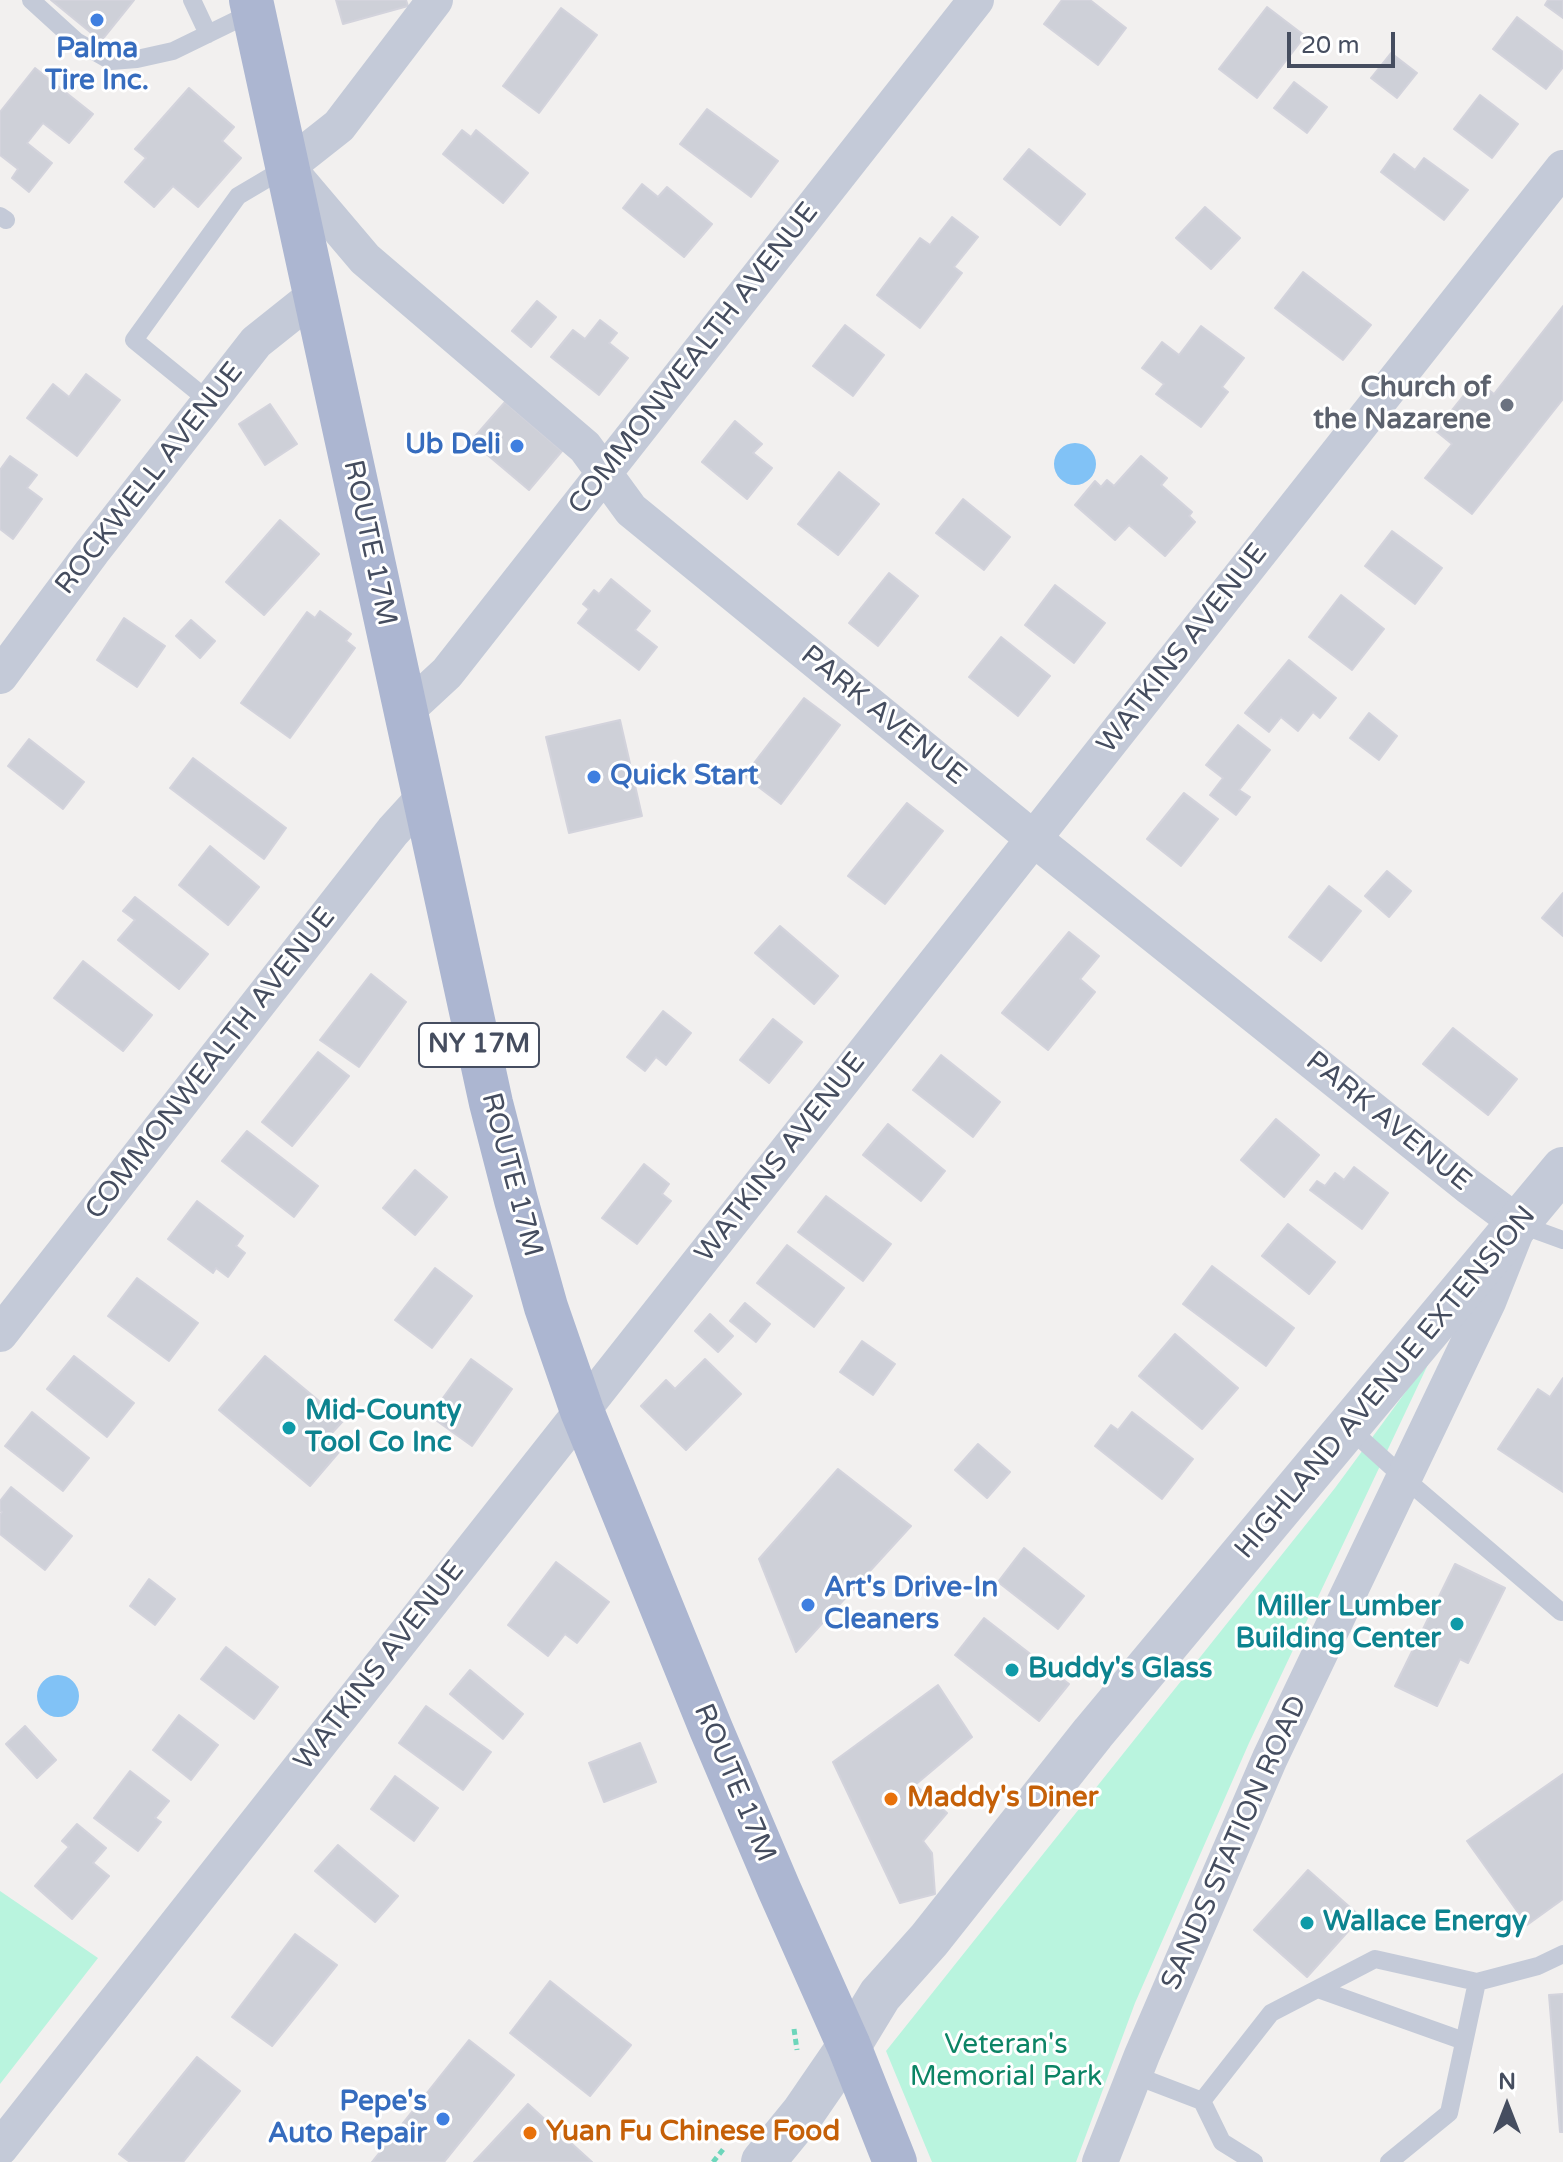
<!DOCTYPE html>
<html>
<head>
<meta charset="utf-8">
<style>
	body { margin:0 }
	#map { position:relative; width:1563px; height:2162px; overflow:hidden; background:#f2f0ef; font-family:"Varela Round",sans-serif }
	canvas { display:block }
	.north { position:absolute; left:1467px; top:2066px; width:80px; height:80px; -webkit-text-stroke:6px #fff; paint-order:stroke; rotate:0deg; font-size:22px; font-weight:700; line-height:32px; text-align:center; color:#454d5f }
	.north::after { content:''; display:block; margin:auto; width:28px; height:36px; background:#454d5f; clip-path:polygon(50% 0,100% 100%,50% 72%,0 100%) }
	.scale { position:absolute; left:1287px; top:32px; width:108px; height:36px; box-sizing:border-box; border:4px solid #454d5f; border-top:0; padding-left:10px; font-size:24px; line-height:28px; white-space:nowrap; color:#454d5f; -webkit-text-stroke:6px #fff; paint-order:stroke }
</style>
</head>
<body>
<div id="map">
<canvas width="1563" height="2162"></canvas>
<div class="north">N</div>
<div class="scale">20 m</div>
</div>
<script>
const g = document.querySelector('canvas').getContext('2d');
g.lineJoin = 'round';
function fillPath(path, color) {
  g.fillStyle = color;
  g.fill(path, 'evenodd');
}
function trace(path, color, width, dash) {
  g.strokeStyle = color;
  g.lineWidth = width;
  g.lineCap = dash ? 'butt' : 'round';
  g.setLineDash(dash || []);
  g.stroke(path);
}
function write(font, color, halo, rows, align = 'center') {
  g.font = font + ' "Varela Round",sans-serif';
  g.lineWidth = 6;
  g.setLineDash([]);
  g.textBaseline = 'middle';
  g.strokeStyle = halo;
  g.fillStyle = color;
  for (const [text, x, y, turn = 0] of rows) {
    g.save();
    g.translate(x, y);
    g.rotate((+turn || 0) * Math.PI / 180);
    g.textAlign = isNaN(turn) ? turn : align;
    if (halo) g.strokeText(text, 0, 0);
    g.fillText(text, 0, 0);
    g.restore();
  }
}
fillPath(new Path2D(`
	M1432,1356l-183,387 -114,260 -59,159h-144l-46,-111 449,-563z
	M0,1891l98,67 -98,126z`), '#b9f4de');
fillPath(new Path2D(`
	M1054 464a21 21 0 1 1 42 0a21 21 0 1 1-42 0Z
	M37 1696a21 21 0 1 1 42 0a21 21 0 1 1-42 0Z`), '#81c2f6');
const building = new Path2D(`
	M51,0h83l-33,41z
	M336,0h70l2,6 -65,18z
	M1062,0h28l36,28 -28,37 -54,-41z
	M1548,0h15v18l-18,-13z
	M1267,7l38,29 -48,62 -38,-29z
	M561,8l36,27 -58,78 -36,-27z
	M1517,17l46,35v15l-17,22 -53,-40z
	M1391,53l26,20 -20,25 -26,-20z
	M35,68l58,46 -24,29 -26,-20 -16,20 25,20 -23,29 -17,-14 6,-9 -18,-14v-43z
	M1294,82l33,25 -20,26 -33,-25z
	M189,88l45,39 -12,14 19,17 -43,49 -25,-21 -19,21 -29,-25 21,-24 -11,-9z
	M1480,95l38,29 -26,34 -38,-29z
	M707,109l71,52 -27,36 -71,-53z
	M462,130l9,7 5,-7 52,43 -25,30 -60,-49z
	M1029,149l56,45 -25,31 -56,-46z
	M1394,154l21,16 9,-12 44,32 -24,30 -63,-48z
	M642,184l16,13 9,-10 45,37 -28,33 -61,-49z
	M1205,207l35,31 -29,31 -35,-31z
	M952,217l26,20 -24,30 8,6 -42,55 -43,-33 43,-57 10,7z
	M1303,272l68,53 -28,35 -68,-52z
	M537,301l19,16 -25,30 -19,-16z
	M1563,306v93l-91,115 -47,-36 27,-34 -21,-17 12,-16 5,4 28,-35 18,14z
	M600,320l17,13 -8,10 19,15 -29,37 -48,-38 22,-27 12,9z
	M845,325l39,30 -31,41 -40,-30z
	M1201,326l43,32 -22,29 6,5 -27,35 -45,-33 8,-10 -22,-16 20,-26 17,13z
	M86,374l34,26 -43,56 -50,-38 26,-34 16,13z
	M505,402l57,49 -33,39 -58,-49z
	M270,404l27,40 -32,21 -26,-41z
	M735,421l27,23 -9,9 19,15 -25,31 -45,-37z
	M10,456l27,19 -10,13 15,11 -29,40 -13,-10v-59z
	M1141,456l26,22 -6,7 31,27 -3,4 6,6 -30,34 -36,-31 -14,15 -40,-35 20,-24 6,6 6,-7 7,6z
	M839,472l40,32 -41,51 -40,-31z
	M963,499l47,38 -26,33 -48,-37z
	M280,520l39,34 -55,61 -38,-33z
	M1392,531l50,37 -27,36 -50,-38z
	M889,573l29,23 -40,50 -29,-23z
	M611,579l39,32 -15,19 22,17 -18,23 -61,-47 11,-14 -6,-5 11,-14 5,4z
	M1055,585l50,38 -31,40 -49,-38z
	M1341,595l43,34 -32,41 -43,-33z
	M320,611l31,23 -5,7 9,7 -65,90 -49,-35 66,-91 8,6z
	M124,618l41,28 -28,41 -40,-27z
	M191,620l24,21 -15,17 -24,-22z
	M1001,637l49,39 -32,40 -49,-39z
	M1289,660l47,38 -16,20 -7,-6 -15,19 -17,-14 -12,15 -24,-19z
	M804,698l36,27 -59,79 -37,-28z
	M1369,713l28,23 -18,24 -29,-22z
	M620,720l22,96 -73,17 -23,-96z
	M1238,725l32,25 -31,40 11,7 -14,18 -26,-20 13,-17 -17,-13z
	M29,739l55,43 -21,27 -55,-43z
	M193,758l93,70 -22,31 -94,-71z
	M1184,793l34,26 -37,47 -34,-27z
	M907,803l36,28 -58,73 -37,-28z
	M210,846l49,41 -31,38 -49,-40z
	M1387,871l24,20 -22,26 -24,-21z
	M1329,886l32,25 -40,50 -32,-24z
	M1563,893v43l-21,-18z
	M135,897l73,57 -29,35 -61,-49 17,-20 -12,-9z
	M780,926l58,50 -24,28 -59,-51z
	M1069,932l30,24 -19,23 15,13 -47,58 -46,-37z
	M83,961l69,54 -29,36 -69,-53z
	M371,974l35,28 -47,65 -39,-27z
	M663,1011l28,22 -25,32 -10,-8 -11,14 -18,-14z
	M773,1019l29,23 -33,41 -29,-23z
	M1453,1028l64,51 -29,36 -65,-51z
	M318,1052l31,24 -57,70 -30,-24z
	M941,1055l59,47 -27,35 -60,-47z
	M1276,1119l43,36 -35,42 -43,-37z
	M888,1124l57,47 -24,30 -58,-46z
	M247,1131l71,55 -24,31 -72,-56z
	M644,1164l25,20 -7,10 9,7 -34,43 -35,-26z
	M1354,1167l34,26 -26,36 -52,-39 7,-9 8,5 10,-13 9,7z
	M415,1170l32,27 -32,38 -32,-27z
	M826,1196l65,48 -28,37 -65,-49z
	M197,1201l46,35 -7,10 9,7 -17,24 -12,-9 -3,5 -45,-34z
	M1288,1224l47,38 -26,32 -47,-38z
	M787,1245l57,43 -30,39 -57,-44z
	M1212,1266l82,62 -28,38 -83,-62z
	M435,1268l37,28 -40,52 -37,-28z
	M137,1278l61,45 -29,38 -61,-45z
	M745,1303l25,21 -14,18 -26,-21z
	M710,1314l23,22 -15,16 -23,-21z
	M1175,1334l63,54 -36,41 -63,-53z
	M862,1341l33,23 -22,31 -33,-23z
	M74,1356l60,47 -27,34 -60,-48z
	M265,1356l78,65 -12,13 14,11 -35,41 -91,-76z
	M471,1359l41,30 -40,57 -42,-30z
	M705,1359l36,35 -55,56 -45,-44 25,-26 9,9z
	M1563,1378v114l-65,-43 40,-60 12,8z
	M32,1412l57,46 -26,33 -58,-45z
	M1132,1412l61,47 -31,40 -67,-53 16,-21 7,5z
	M978,1444l32,28 -23,26 -32,-28z
	M838,1469l73,57 -115,126 -37,-93z
	M11,1487l61,49 -27,34 -45,-36v-19l2,-3 -2,-1v-10z
	M1024,1548l60,48 -26,33 -60,-47z
	M556,1562l53,40 -32,41 -12,-9 -17,22 -40,-31z
	M1455,1564l50,24 -37,75 -8,-4 -23,47 -42,-20z
	M149,1579l26,20 -20,26 -25,-19z
	M984,1618l85,66 -30,37 -84,-66z
	M226,1647l52,40 -24,32 -53,-40z
	M470,1670l53,44 -20,25 -53,-45z
	M938,1685l34,52 -57,48 32,28 -24,28 9,12 3,41 -35,9 -67,-141z
	M426,1706l65,46 -28,38 -64,-47z
	M179,1715l39,30 -27,35 -38,-30z
	M25,1726l31,34 -19,18 -31,-34z
	M640,1743l16,39 -52,20 -15,-39z
	M130,1771l39,30 -14,17 6,4 -23,29 -44,-33z
	M1563,1774v125l-36,26 -60,-84z
	M395,1776l43,32 -24,33 -43,-32z
	M77,1824l29,24 -13,15 16,13 -37,43 -37,-33 34,-39 -7,-6z
	M338,1845l60,51 -23,26 -60,-51z
	M1308,1870l53,47 -54,60 -53,-47z
	M295,1934l42,31 -65,81 -40,-29z
	M550,1981l81,64 -41,51 -80,-63z
	M1563,1994v138h-3l-11,-137z
	M469,2040l45,35 -70,87h-72z
	M197,2057l43,34 -57,71h-53l-11,-8z
	M528,2104l64,58h-118z`);
fillPath(building, '#ced0d8');
trace(building, '#d3d3dc', 2);
trace(new Path2D(`
	M794,2029l3,21
	M713,2162l12,-15`), '#6dd6bb', 5, [6, 4]);
trace(new Path2D(`
	M31,0l45,41 35,20 26,-2 36,-8 80,-39
	M192,0l16,34
	M0,216l6,4
	M209,401l-75,-61 104,-144 49,-29
	M1519,1224l44,16
	M1349,1428l54,49 158,135
	M1318,1989l146,52
	M1134,2075l68,26 69,-88 104,-54 102,23 61,-16 25,-12
	M1202,2101l20,41 32,20
	M1389,2162l60,-49 28,-131`), '#c4cad8', 18);
trace(new Path2D(`
	M435,0l-96,126 -52,41 78,92 220,188 46,63 403,329 434,347 51,38 -31,78 -218,456 -128,297 -42,107
	M0,676l92,-124 164,-210 59,-47
	M406,711l41,-38 529,-673
	M0,1334l393,-503 32,-35
	M0,2148l1563,-1980`), '#c4cad8', 36);
trace(new Path2D(`
	M763,2162l40,-49 46,-67 31,-51 49,-55 164,-207 470,-564`), '#c4cad8', 44);
trace(new Path2D(`
	M251,0l240,1103 25,97 30,107 36,104 129,318 68,160 70,157 46,116`), '#acb6d1', 44);
for (const [x, y, r, color] of [
	[97,20,8,"#3f7fe0"],
	[1507,405,8,"#6b7280"],
	[517,446,8,"#3f7fe0"],
	[594,777,8,"#3f7fe0"],
	[289,1428,8,"#0f9aa8"],
	[808,1605,8,"#3f7fe0"],
	[1457,1624,8,"#0f9aa8"],
	[1012,1670,8,"#0f9aa8"],
	[891,1799,8,"#e8710a"],
	[1307,1923,8,"#0f9aa8"],
	[443,2119,8,"#3f7fe0"],
	[530,2133,8,"#e8710a"]
]) {
  const dot = new Path2D();
  dot.arc(x, y, r, 0, 2 * Math.PI);
  g.fillStyle = color;
  g.fill(dot);
  trace(dot, '#fff', 3);
}
for (const [x, y, w] of [
	[479,1045,120]
]) {
  const box = new Path2D();
  box.roundRect(x - w / 2, y - 22, w, 44, 6);
  g.fillStyle = '#fff';
  g.fill(box);
  trace(box, '#454d5f', 2);
}
write('bold 26px', '#454d5f', null, [
	["NY 17M",479,1045]
]);
write('bold 28px', '#366cbe', '#fff', [
	["Palma",97,50,"center"],
	["Tire Inc.",97,82,"center"],
	["Ub Deli",501,446],
	["Quick Start",610,777,"left"],
	["Art's Drive-In",824,1589,"left"],
	["Cleaners",824,1621,"left"],
	["Pepe's",427,2103],
	["Auto Repair",427,2135]
], 'right');
write('28px', '#454d5f', '#fff', [
	["COMMONWEALTH AVENUE",694,359,-52],
	["ROCKWELL AVENUE",150,479,-52],
	["ROUTE 17M",369,543,78],
	["WATKINS AVENUE",1183,649,-52],
	["PARK AVENUE",883,716,39],
	["COMMONWEALTH AVENUE",211,1064,-52],
	["PARK AVENUE",1388,1122,39],
	["WATKINS AVENUE",781,1158,-52],
	["ROUTE 17M",511,1175,75],
	["HIGHLAND AVENUE EXTENSION",1386,1383,-50],
	["WATKINS AVENUE",380,1666,-52],
	["ROUTE 17M",734,1783,67],
	["SANDS STATION ROAD",1235,1843,-66]
]);
write('bold 28px', '#5b616d', '#fff', [
	["Church of",1491,389],
	["the Nazarene",1491,421]
], 'right');
write('bold 28px', '#0d838f', '#fff', [
	["Mid-County",305,1412],
	["Tool Co Inc",305,1444],
	["Miller Lumber",1441,1608,"right"],
	["Building Center",1441,1640,"right"],
	["Buddy's Glass",1028,1670],
	["Wallace Energy",1323,1923]
], 'left');
write('bold 28px', '#c56008', '#fff', [
	["Maddy's Diner",907,1799],
	["Yuan Fu Chinese Food",546,2133]
], 'left');
write('28px', '#0c8465', '#fff', [
	["Veteran's",1006,2046],
	["Memorial Park",1006,2078]
]);
</script>
</body>
</html>
